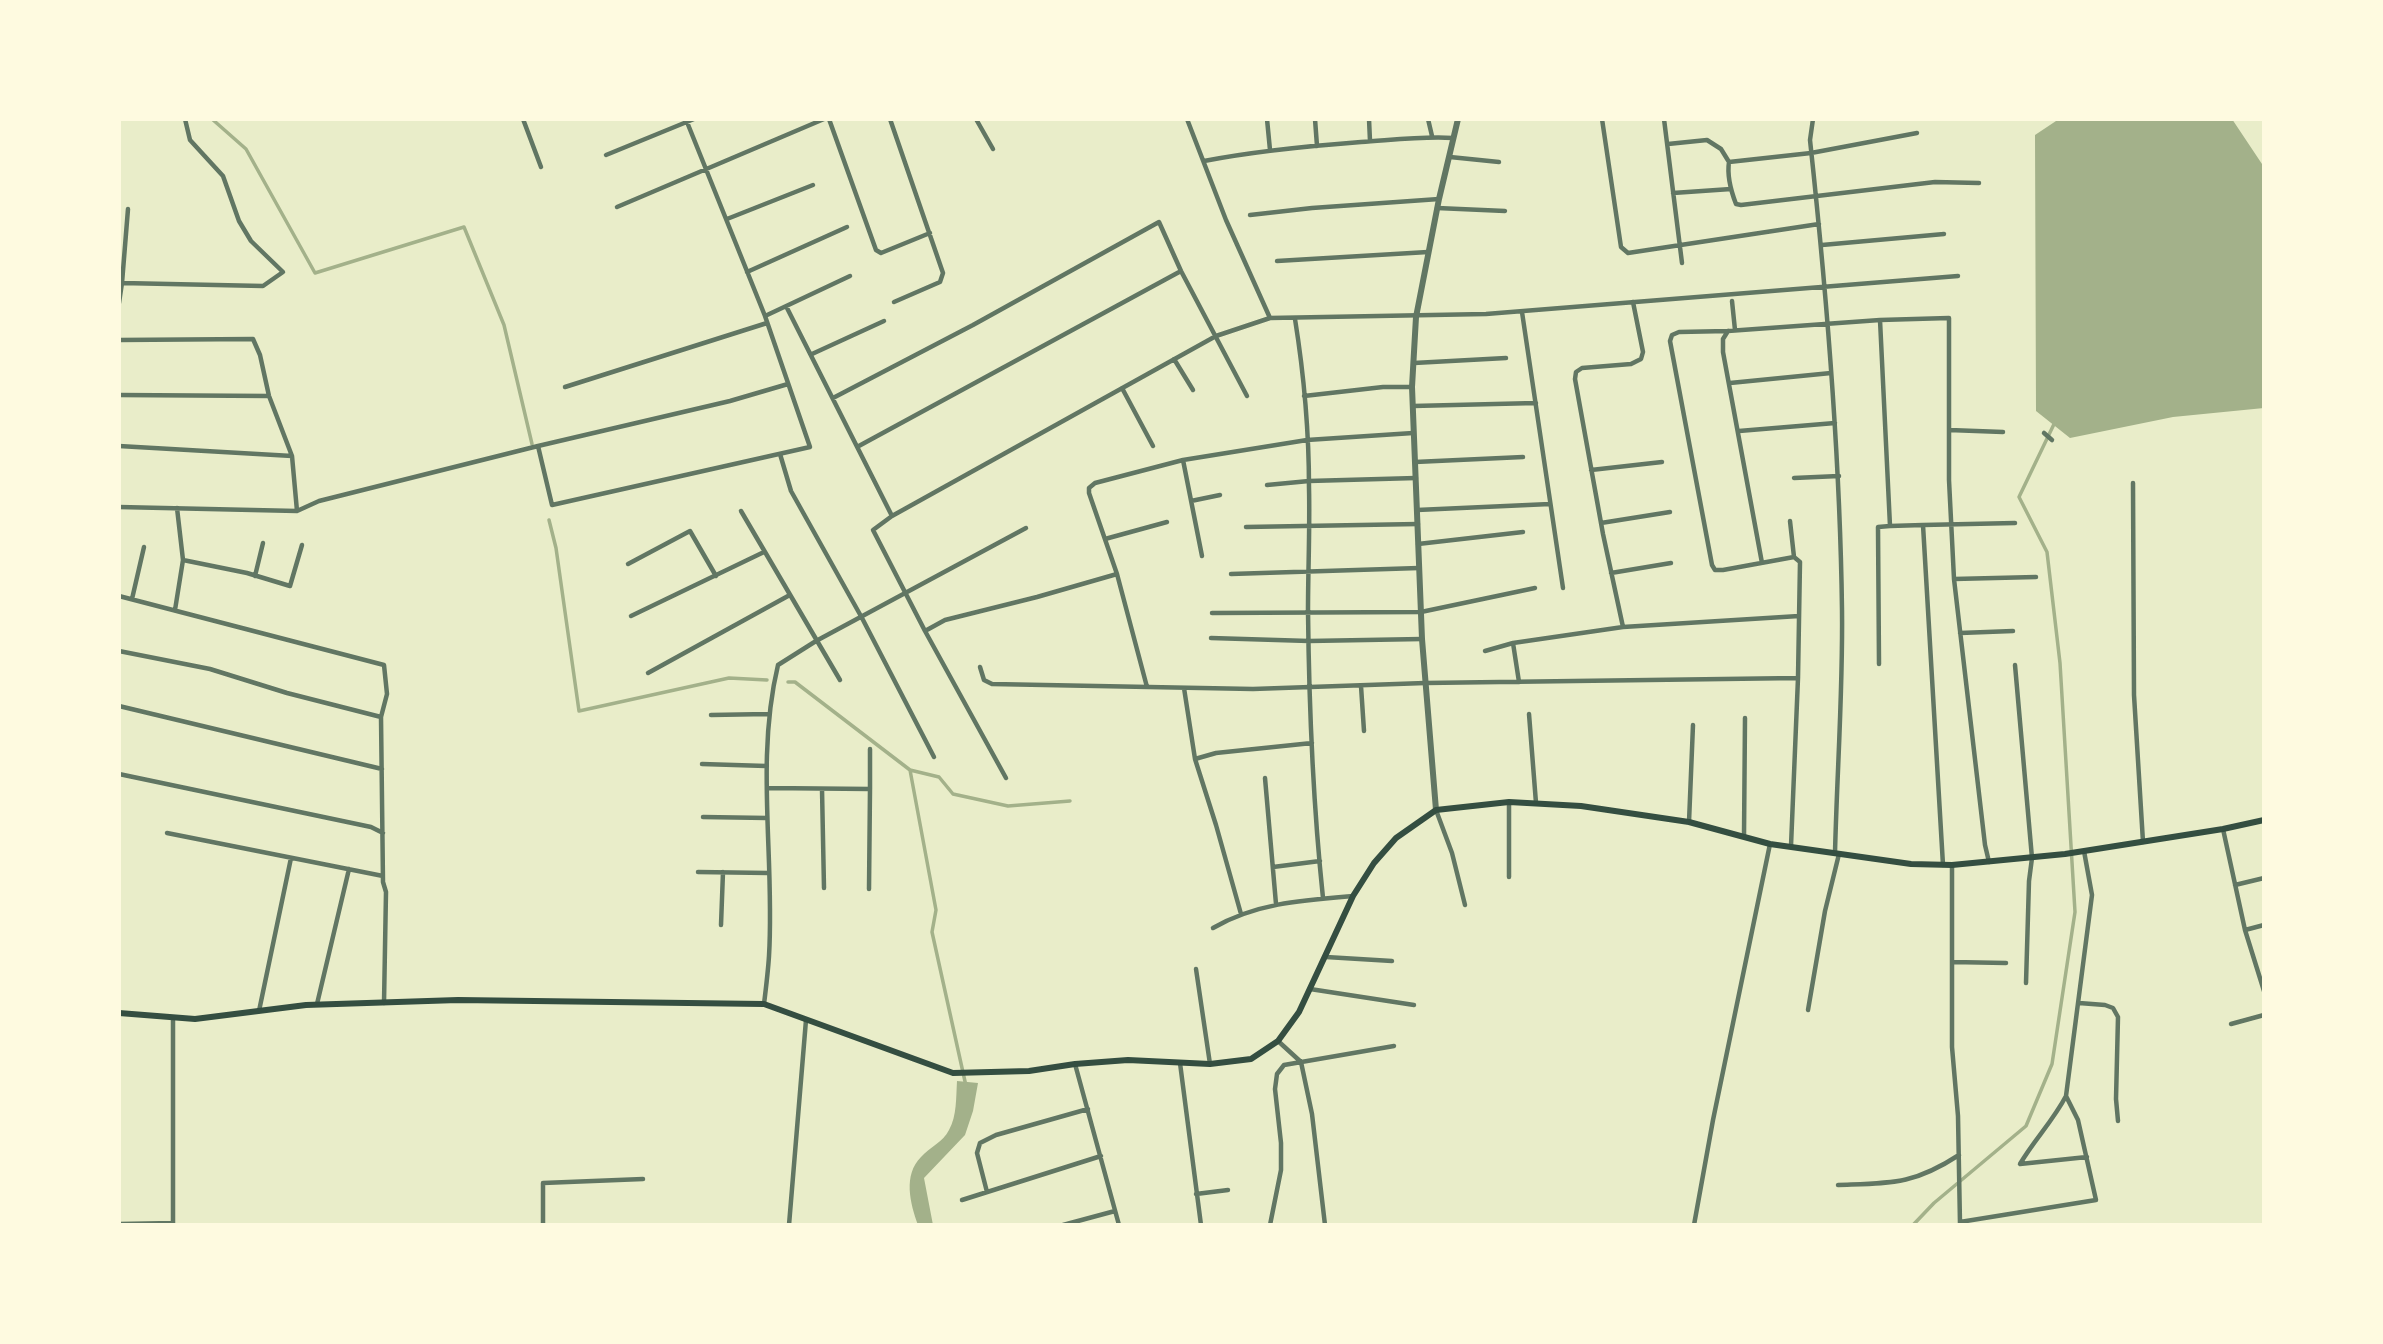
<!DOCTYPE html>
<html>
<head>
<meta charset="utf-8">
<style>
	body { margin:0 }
	#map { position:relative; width:2383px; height:1344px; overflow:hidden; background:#e9edc9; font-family:"Fira Sans",sans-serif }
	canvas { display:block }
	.frame { position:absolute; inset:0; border:121px solid #fefae0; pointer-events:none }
</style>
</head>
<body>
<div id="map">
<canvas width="2383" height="1344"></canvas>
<div class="frame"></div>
</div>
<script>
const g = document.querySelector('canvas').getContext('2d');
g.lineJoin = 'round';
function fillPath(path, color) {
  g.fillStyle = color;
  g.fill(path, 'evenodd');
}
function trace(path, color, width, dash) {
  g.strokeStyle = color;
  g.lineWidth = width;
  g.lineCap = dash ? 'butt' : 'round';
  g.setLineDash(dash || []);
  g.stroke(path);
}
fillPath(new Path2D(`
	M2059,119h173l32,48v241l-91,9 -103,21 -34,-27 -1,-276z
	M957,1081l21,2 -5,28 -8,24 -41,43 9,47h-15c-8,-22 -15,-50 3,-68 9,-10 22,-15 28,-27 8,-14 7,-33 8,-49z`), '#a3b18a');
trace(new Path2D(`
	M212,119l34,30 69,124 149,-46 40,98 28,119
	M549,520l7,28 23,163 150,-33 38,2
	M788,682h7l115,88 29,7 14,17 55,12 62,-5
	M910,770l26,140 -4,22 34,154
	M1913,1225l21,-22 92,-77 26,-62 23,-152 -15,-249 -13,-111 -28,-55 36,-75`), '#a3b18a', 3.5);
trace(new Path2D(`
	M523,119l18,48
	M829,119l47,131 5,3 49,-20
	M890,119l53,154 -3,9 -46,20
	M976,119l17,30
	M1187,119l39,101 44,98
	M1267,119l3,31
	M1315,119l2,27
	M1369,119l1,22
	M1428,119l4,17
	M1602,119l19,128 7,6 191,-29
	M1664,119l18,144
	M1813,119l-3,21c17,157 30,313 32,470 1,81 -5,162 -7,243
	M687,122l78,194 85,-40
	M1668,144l39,-4 14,9 8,13c-2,13 2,29 7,42l5,1 194,-23 44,1
	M606,155l88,-36
	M1450,157l49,5
	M1204,161c52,-10 104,-15 157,-19 31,-2 62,-6 92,-4
	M1729,162l82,-9 106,-20
	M1673,193l58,-4
	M617,207l207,-88
	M1437,208l68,3
	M1250,215l62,-7 127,-9
	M727,219l86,-34
	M1822,245l122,-11
	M1277,261l151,-9
	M747,272l100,-45
	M122,283l6,-74
	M1732,301l3,29
	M1633,302l10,50 -2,7 -10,5 -49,4 -6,4 -1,7 28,155 20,93 176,-11
	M119,303l3,-20 141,3 20,-14 -32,-31 -12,-20 -16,-45 -33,-36 -5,-21
	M786,306l106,210 -19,14 52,101 20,-11 92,-23 80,-23 30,113
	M1522,312l41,276
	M765,316l45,131 -258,58 -14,-59 192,-45 58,-17
	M1295,319c9,56 14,113 14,169 1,41 -1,82 -1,123 1,96 5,192 15,287
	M1728,331l-5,8v13l39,211
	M119,340l134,-1 7,16 9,41 23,60 5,55
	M812,354l72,-33
	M1174,359l19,31
	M1414,363l92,-5
	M1730,383l101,-10
	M565,387l202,-64
	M1122,388l31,58
	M119,395l150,1
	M1304,396l79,-9h29
	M833,398l140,-73 186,-103 22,49 66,125
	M1413,406l123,-3
	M1949,430l54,2
	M1739,431l96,-8
	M2044,433l8,7
	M119,446l173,10
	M857,447l324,-176
	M780,454l11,37 71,127 72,139
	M1183,460l19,96
	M1415,462l108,-5
	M1591,470l71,-8
	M1794,478l45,-2
	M2133,483l1,212 9,147
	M1267,485l42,-4 107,-3
	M1191,501l29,-6
	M119,507l178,4 22,-10 219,-55
	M1417,510l133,-6
	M741,511l99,169
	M892,516l324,-180 54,-18 216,-4 472,-38
	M1790,521l4,36
	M1601,523l69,-11
	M1923,525l92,-2
	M1246,527l172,-3
	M1105,539l62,-17
	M1418,544l105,-12
	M183,560l64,13 43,13 12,-41
	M628,564l62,-33 26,45
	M1611,573l60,-10
	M1117,574l-28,-81v-5l6,-5 88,-23 124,-20 106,-7
	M1231,574l188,-6
	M255,576l8,-33
	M1954,579l82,-2
	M119,596l265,69 3,29 -6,23 2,165 3,10 -2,111
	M132,599l12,-52
	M175,610l8,-50 -6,-52
	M1212,613l209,-1 114,-24
	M631,616l133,-64
	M925,631l81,147
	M1960,633l53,-2
	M1211,638l98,3 113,-2
	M119,651l91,18 77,24 94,24
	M1485,651l28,-8
	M1879,664l-1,-137 12,-1
	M2015,665l17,193 -3,23 -3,102
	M980,667l4,13 8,4 261,5 172,-6 373,-5
	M648,673l140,-77
	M1519,682l-6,-39 110,-16
	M1361,686l3,45
	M1184,688l11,71 21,66 25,89
	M119,706l263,63
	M1529,714l7,89
	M711,715l57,-1
	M1195,759l21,-6 96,-10
	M702,764l64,2
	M119,774l252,53 12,6
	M1265,778l11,126
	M767,788l103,1v-40
	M822,789l2,99
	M1509,802v75
	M1436,810l16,43 13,52
	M703,817l64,1
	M1689,822l4,-97
	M2223,829l22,101 19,61
	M167,833l216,43
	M1744,836l1,-118
	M1791,846l7,-168 2,-116 -6,-5 -71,13h-8l-3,-5 -42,-224 2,-6 7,-3 49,-1 152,-11
	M1943,865l-20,-340 -33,1 -10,-206 69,-2v162l5,99 31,266 4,17
	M1952,865v182l6,69 2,108
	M1273,867l47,-6
	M698,872l70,1
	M2235,885l29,-7
	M869,889l1,-100
	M721,925l2,-53
	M1213,928c43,-25 91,-28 140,-32
	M2245,930l19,-5
	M1326,957l66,4
	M1952,962l54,1
	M1196,969l14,95
	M1310,989l104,16
	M2079,1003l26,2 8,3 5,9 -2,82 2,22
	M317,1004l32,-135
	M764,1004c2,-16 4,-32 5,-48 6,-97 -14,-195 9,-291l38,-24 210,-113
	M1808,1010l17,-99 14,-57
	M259,1011l32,-153
	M2231,1024l33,-9
	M1278,1041l23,21 11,52 13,111
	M1180,1063l21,162
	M1075,1064l44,161
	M2066,1096c-13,25 -32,44 -46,68l67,-7
	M1838,1185c53,-2 75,0 121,-30
	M987,1192l-10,-39 3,-10 16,-8 92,-26
	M1196,1194l32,-4
	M962,1200l139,-44
	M1960,1222l136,-22 -18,-80 -12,-24 26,-201 -8,-44
	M119,1224l54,-1
	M173,1225v-207
	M543,1225v-42l100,-4
	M789,1225l17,-205
	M1063,1225l52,-14
	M1270,1225l11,-55v-27l-6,-54 2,-15 7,-9 110,-19
	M1694,1225l19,-105 57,-276`), '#617663', 4.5);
trace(new Path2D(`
	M1436,810l-14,-171 -10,-252 4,-70 23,-118 19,-80`), '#617663', 6);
trace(new Path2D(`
	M119,1013l76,6 111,-14 152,-5 306,4 189,69 76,-2 46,-7 53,-4 82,4 41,-5 27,-18 21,-29 54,-116 21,-33 22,-25 40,-28 73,-8 72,4 108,16 81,22 141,20 41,1 113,-11 158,-25 41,-9`), '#344e41', 6);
</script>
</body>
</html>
